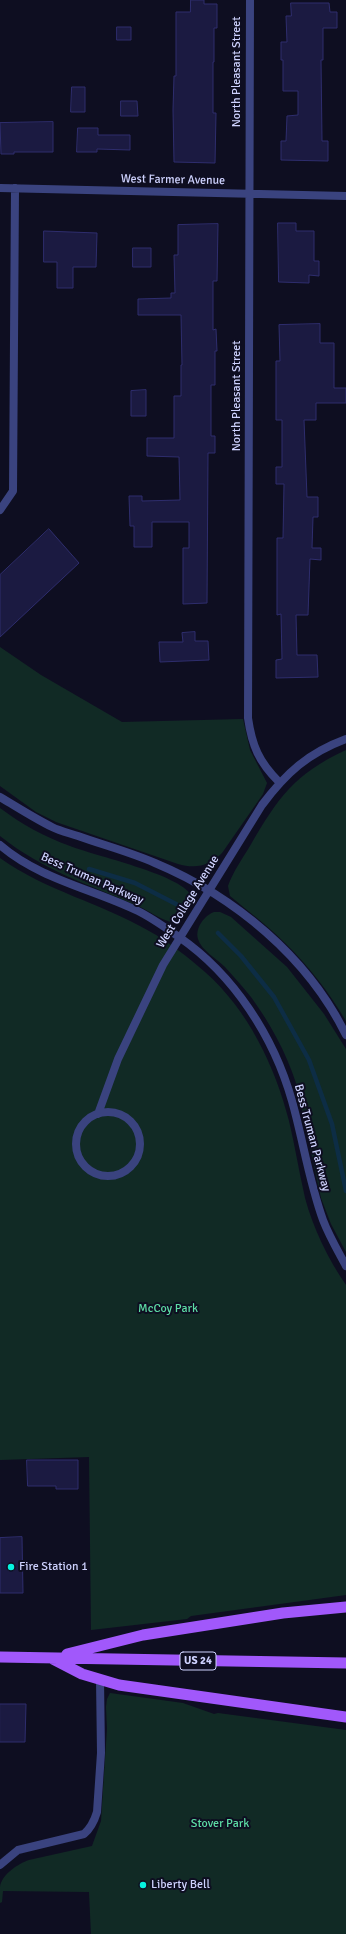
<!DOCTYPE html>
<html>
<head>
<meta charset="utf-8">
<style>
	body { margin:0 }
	canvas { display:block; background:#0e0e21 }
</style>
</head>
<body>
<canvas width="346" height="1934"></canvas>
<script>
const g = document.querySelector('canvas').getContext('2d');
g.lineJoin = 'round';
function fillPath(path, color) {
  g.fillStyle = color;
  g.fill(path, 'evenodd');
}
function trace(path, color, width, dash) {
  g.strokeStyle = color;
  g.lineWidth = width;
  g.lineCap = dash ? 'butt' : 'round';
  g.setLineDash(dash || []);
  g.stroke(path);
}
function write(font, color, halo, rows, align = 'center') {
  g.font = font + ' Signika,sans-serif';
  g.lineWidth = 4;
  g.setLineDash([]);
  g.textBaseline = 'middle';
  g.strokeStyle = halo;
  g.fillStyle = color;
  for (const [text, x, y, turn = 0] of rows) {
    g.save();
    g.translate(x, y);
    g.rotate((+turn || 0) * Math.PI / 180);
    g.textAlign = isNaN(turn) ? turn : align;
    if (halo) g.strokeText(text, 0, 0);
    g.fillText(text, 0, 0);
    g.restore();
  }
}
fillPath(new Path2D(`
	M0,647l41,28 81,47 121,-3 7,31 17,33 -4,11 -41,59c-13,13 -26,16 -44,11l-122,-42 -20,-10 -36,-26z
	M346,750v271c-17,-29 -38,-56 -62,-79 -17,-17 -36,-31 -54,-46l-2,-10c5,-14 14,-27 22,-40 28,-48 44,-72 96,-96z
	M0,808c21,16 45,29 70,38 25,10 109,28 121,49 1,10 -5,27 -18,27 -9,0 -25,-12 -35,-16 -50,-22 -94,-35 -138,-70z
	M0,858c46,33 101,45 149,73 20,11 40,27 56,41 43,38 70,94 84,149 6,25 10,51 16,77 8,30 23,61 41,87v310l-155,21 -4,3 -96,11 -2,-173 -89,3z
	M214,912h6l11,5 56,50 37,47 22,35v203l-15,-28 -10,-26 -25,-115c-10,-31 -26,-60 -45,-86 -8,-10 -17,-20 -26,-30 -8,-8 -24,-17 -27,-28 -3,-11 6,-23 16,-27z
	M110,1693l73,10 31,11 4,-1 128,17v204h-255l-2,-42 -86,-1 -1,11 -2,1c0,-5 0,-11 0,-16 2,-13 18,-23 29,-27l63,-14 9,-25 6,-92 -1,-22 1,-8z`), '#112a25');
trace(new Path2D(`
	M89,869l46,14 41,21
	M218,933l23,23 33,41 35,63 23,64 14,67`), '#0d2d45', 4.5);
const building = new Path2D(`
	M191,0h13v4h13v24h-3v34h-1v51h3l-1,50 -41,-1 -1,-52 1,-34h2v-64h14z
	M291,3h38l1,9h7v16h-14v32h-2l1,81h6v20l-47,-1v-19h5l1,-25 11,-1v-24h-15v-31h-2v-18h6l-1,-26h5z
	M117,27h14v13h-14z
	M72,87h13v25h-14z
	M121,101h16l1,15h-17z
	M53,122v30h-39v2h-13l-1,-31z
	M78,128h20v7h32v15l-33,-1v3h-20z
	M278,223h18v8h18v30h5v15l-10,-1v8l-30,-1z
	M218,224l-1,57h-4v49l3,-1 1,22h-2v34h-4v51h4v17h-7l-1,150 -24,1v-56h6v-26h-37v25h-18v-21h-4l-1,-30h13v5l38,-1 -1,-43 -32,-1v-18h27v-42h7v-31h1l-1,-50h-43v-16l33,-1v-5h4l-1,-38h4v-30z
	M44,231l53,2 -1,34h-23v21h-16v-26h-13z
	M133,248h18v19h-18z
	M320,324v19h14v45h12v15h-30v17h-12l3,77h11v20h-5l-1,31h9v12l-11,-1 -2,56h-12l1,40h20l1,22 -42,1v-18l6,-1 -1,-45 -4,1v-77h6l1,-54h-8v-17h6v-47h-6v-59h4l-1,-36z
	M146,390v26h-15v-25z
	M49,529l30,34 -79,74v-62z
	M195,632v9h13l1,19 -49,2 -1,-20h24l-1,-9z
	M27,1460h51v29h-22v-3h-28z
	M22,1537l1,56h-23v-55z
	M0,1704h26l-1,38h-25z`);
fillPath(building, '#1b1a41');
trace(building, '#2e2d6d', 1);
trace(new Path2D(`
	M250,0l-2,718c4,28 11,44 31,64
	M0,188l346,8
	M0,510l13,-19 2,-303
	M0,797c17,10 34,21 52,30 8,4 17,6 26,9 25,9 52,16 77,27 79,33 153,94 191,172
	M0,845c39,34 93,44 138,66 14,7 28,17 41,26 55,38 95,100 113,164 11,39 17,80 31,119 6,16 15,31 23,46
	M76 1144a32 32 0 1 1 64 0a32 32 0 1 1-64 0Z
	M98,1114l20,-55 45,-94 99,-160c24,-32 46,-52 84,-66
	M0,1865l18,-15 66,-16c7,-6 10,-12 13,-22l4,-59 -1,-74`), '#3a437f', 8);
trace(new Path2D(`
	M67,1654l76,-19 140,-22 63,-6
	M0,1657l346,6
	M53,1659l29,15 37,11 227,32`), '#a158fb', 11);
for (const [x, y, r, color] of [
	[11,1567,4,"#06f2df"],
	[143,1885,4,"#06f2df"]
]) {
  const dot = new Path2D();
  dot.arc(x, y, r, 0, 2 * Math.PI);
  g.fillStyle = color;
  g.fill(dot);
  trace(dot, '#0e0e21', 1.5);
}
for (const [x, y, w] of [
	[198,1661,36]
]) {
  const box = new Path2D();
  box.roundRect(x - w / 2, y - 9, w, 18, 3);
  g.fillStyle = '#0e0e21';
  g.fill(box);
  trace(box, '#ced2fe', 1);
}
write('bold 11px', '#ced2fe', null, [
	["US 24",198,1661]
]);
write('12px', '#ced2fe', '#0e0e21', [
	["North Pleasant Street",237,72,-90],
	["West Farmer Avenue",173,180,1],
	["North Pleasant Street",237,396,-90],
	["Bess Truman Parkway",92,879,24],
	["West College Avenue",188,902,-58],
	["Bess Truman Parkway",312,1138,75]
]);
write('12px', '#5ddca5', '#0e0e21', [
	["McCoy Park",168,1309],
	["Stover Park",220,1824]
]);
write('12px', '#ced2fe', '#0e0e21', [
	["Fire Station 1",19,1567],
	["Liberty Bell",151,1885]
], 'left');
</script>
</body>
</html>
